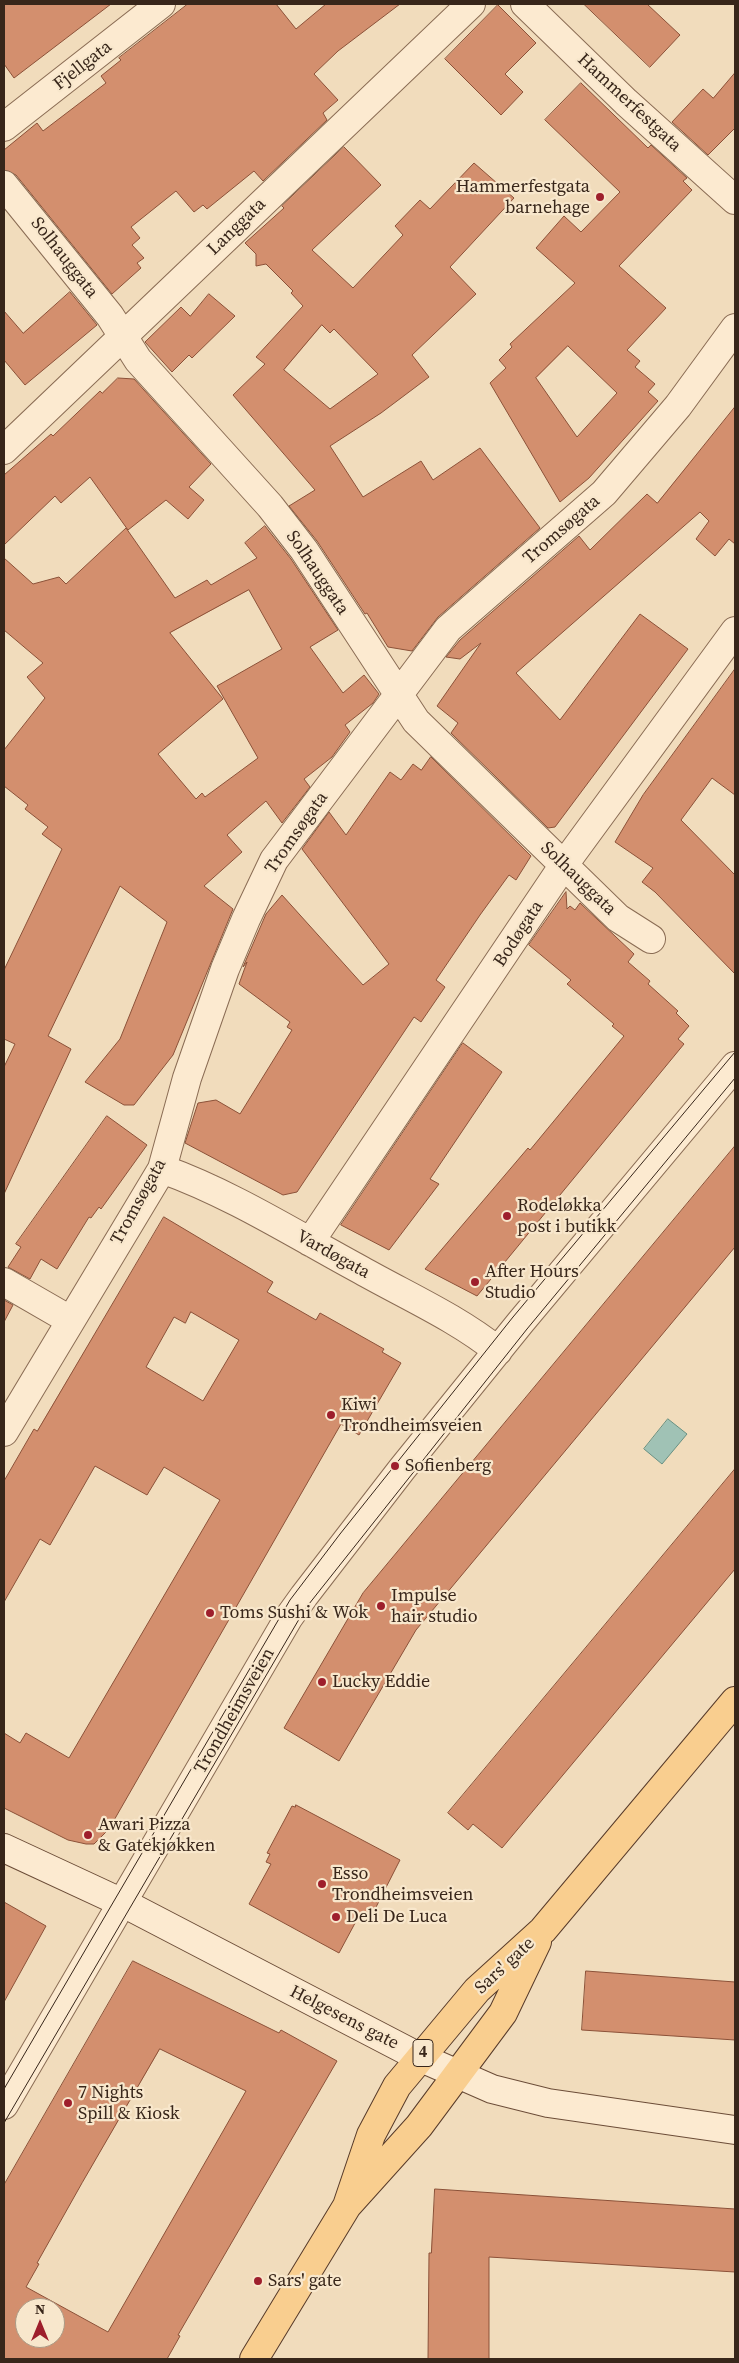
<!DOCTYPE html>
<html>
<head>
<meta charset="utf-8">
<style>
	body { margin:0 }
	#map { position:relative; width:739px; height:2363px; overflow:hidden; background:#f1dcbc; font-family:"Source Serif 4",serif }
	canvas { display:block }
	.frame { position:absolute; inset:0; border:5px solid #38261a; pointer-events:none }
	.north { position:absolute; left:15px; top:2298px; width:50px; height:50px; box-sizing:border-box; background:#f8e7cc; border:1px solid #ab9a85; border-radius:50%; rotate:0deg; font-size:14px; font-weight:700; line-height:20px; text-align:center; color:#38261a }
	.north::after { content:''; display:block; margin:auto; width:18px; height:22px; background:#9e1f2c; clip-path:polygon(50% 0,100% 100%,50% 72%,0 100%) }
</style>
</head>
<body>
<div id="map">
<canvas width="739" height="2363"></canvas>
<div class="frame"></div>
<div class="north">N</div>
</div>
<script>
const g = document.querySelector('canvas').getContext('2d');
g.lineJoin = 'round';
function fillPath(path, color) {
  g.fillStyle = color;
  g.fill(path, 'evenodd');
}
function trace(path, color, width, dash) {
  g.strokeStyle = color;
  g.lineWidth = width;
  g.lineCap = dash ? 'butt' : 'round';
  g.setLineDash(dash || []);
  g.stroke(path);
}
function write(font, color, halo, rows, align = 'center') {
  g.font = font + ' "Source Serif 4",serif';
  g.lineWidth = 4.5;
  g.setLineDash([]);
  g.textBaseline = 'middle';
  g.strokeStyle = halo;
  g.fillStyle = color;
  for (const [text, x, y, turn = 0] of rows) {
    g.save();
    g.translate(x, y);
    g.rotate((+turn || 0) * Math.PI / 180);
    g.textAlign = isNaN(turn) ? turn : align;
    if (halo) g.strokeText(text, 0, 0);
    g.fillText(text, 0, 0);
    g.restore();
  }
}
const water = new Path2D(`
	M668,1419l19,15 -25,30 -18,-15z`);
fillPath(water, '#a0c2b5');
trace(water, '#679082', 1);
const building = new Path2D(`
	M4,4h107l-97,74 -10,-14z
	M188,4h88l20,25 30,-25h74l-62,47 -24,23 24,26 -15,13 4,7 -64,61 -9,-10 -47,38 -4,-4 -9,7 -18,-21 -45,36 9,11 -8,7 12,13 -7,5 4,5 -29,26 -96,-119 -12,-5v-20l33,-27 6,8 63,-48 -5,-7 20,-16 -2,-2z
	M584,4h63l33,31 -30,32z
	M498,5l38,38 -31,31 18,18 -22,23 -56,-56z
	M735,73v55l-27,27 -36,-33 31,-33 10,9z
	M581,83l67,65 3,-3 36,33 -4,3 9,9 -73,76 47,42 -39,42 13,11 -5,6 20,17 -7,8 10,9 -69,77 -29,24 -70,-119 16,-15 -7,-8 13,-13 -2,-3 65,-61 -39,-35 28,-32 17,16 39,-40 -75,-72zM568,346l49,47 -40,44 -41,-59z
	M344,147l37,38 -69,65 41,38 50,-53 -8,-9 25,-26 10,9 44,-46 40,35 -64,69 26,27 -64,61 17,22 -48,36 -51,33 33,51 58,-36 12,19 47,-32 60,80 -102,89 -26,34 -24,-4 -21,-34 -2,1 -48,-73 -28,-35 26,-16 -82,-95 32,-31 -9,-7 47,-51 -12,-13 2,-2 -27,-27 -10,2v-12l-11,-11 39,-35 -2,-2zM322,325l8,8 4,-4 44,45 -48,35 -46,-39z
	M70,292l27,33 -72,60 -21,-25v-49l19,22z
	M209,294l26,22 -43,42 -3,-3 -17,17 -27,-30 36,-35 9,9z
	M118,378l16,1 77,85 -22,23 15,13 -16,19 -22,-19 -38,30 -38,-53 -29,26 -6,-7 -51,49v-70l47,-41 2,2 47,-45 2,2z
	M735,407v137l-6,-5 -14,17 -19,-17 13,-18 -9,-9 -184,161 44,47 80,-106 48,35 -133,178 -7,1 -97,-95 7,-10 -21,-17 44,-63 -21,16 -14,-2 14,-17 119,-104 11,14 57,-56 10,9z
	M265,526l26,33 47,71 -28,17 33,46 21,-18 15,19 -6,9 -28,22 5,7 -18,25 -28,22 6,8 -28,36 -16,-22 -39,34 15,17 -38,34 29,23 -60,146 -39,50h-10l-39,-23 35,-43 47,-117 -47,-36 -72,150 23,13 -67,145v-127l11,-23 -11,-5v-69l58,-121 -20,-15 6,-7 -23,-18 3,-4 -24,-19v-36l41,-52 -18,-21 16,-14 -39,-33v-72l29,26 26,-7 7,7 60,-56 49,70 32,-18 4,5 46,-27 -12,-15zM249,590l33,59 -65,37 41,72 -53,39 -3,-4 -6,6 -38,-45 65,-55 -53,-66z
	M735,669v126l-23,-17 -31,42 54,55v99l-80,-82 -13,-10 11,-14 -38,-26 28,-47z
	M431,757l100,99 -15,24 -7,-5 -29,40 -44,65 9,7 -24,35 -7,-5 -117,175 -14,3 -98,-52 13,-40 18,-3 24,14 52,-84 -5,-3 3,-5 -51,-38 8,-22 -4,5 23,-53 16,-19 81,90 26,-21 -87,-115 27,-37 17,23 44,-63 11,8 12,-16 8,6z
	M566,892l1,17 3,-3 5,4 5,-7 54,51 -6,8 22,19 -2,3 30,27 -2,2 13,13 -11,13 6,5 -207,252 -52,-27 103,-121 2,2 94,-114 -12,-10 2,-2 -47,-40 4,-4 -42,-35z
	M463,1043l39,29 -72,107 9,5 -50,66 -48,-25z
	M107,1116l40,29 -46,64 -2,-2 -8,11 -2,-1 -32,52 -16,-10 -11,20 -22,-12 13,-20 -5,-3z
	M735,1146v101l-319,383 -77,131 -55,-33 79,-135z
	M164,1217l109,65 -6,10 49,28 4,-7 64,36 -2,3 19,11 -42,72 -18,-11 -232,405 -15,15h-8l-18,-4 -64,-32v-75l16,10 6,-10 43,25 151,-258 -56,-33 -17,28 -52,-29 -45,79 -10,-6 -36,63v-121l30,-52 3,2zM191,1312l48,28 -36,61 -57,-34 28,-50 11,6z
	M4,1300l9,5 -9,17z
	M735,1469v100l-233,279 -29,-24 -5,6 -20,-17z
	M296,1805l104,55 -29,57 -10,-5 -22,41 -90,-49 22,-40 -5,-2 4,-8 -3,-1 25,-47 3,1z
	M4,1902l42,24 -42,76z
	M133,1961l146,72 2,-3 56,31 -159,274 2,1 -13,23h-163v-174zM160,2049l86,42 -138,241 -82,-45 13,-23 -2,-1 45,-80zM25,2308h30v30h-30z
	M586,1971l149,11v58l-153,-10z
	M435,2189l300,20v63l-246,-15v102h-61l1,-106h2z`);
fillPath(building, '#d38f6e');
trace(building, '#8b5138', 1);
const street = new Path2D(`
	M525,4l101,98 109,98
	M4,127l157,-123
	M4,185l106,131 28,44 132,146 34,44 112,171 202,197 33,21
	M4,450l467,-446
	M162,1169c70,25 134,66 199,101 46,26 96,48 137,81
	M310,1242l253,-376 172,-235
	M4,1282l66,38
	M4,1432l158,-263 25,-91 38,-109 21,-50 28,-59 174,-231 156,-136 74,-87 57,-78
	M4,2105l285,-488 15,-21 98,-127 118,-146 215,-257`);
const secondary = new Path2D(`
	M4,1848l125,58 290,151 73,32 56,14 187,27`);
const primary = new Path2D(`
	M347,2206l24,-71 26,-49 80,-96 66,-60 192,-229
	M254,2359l93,-153 72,-80 84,-113 34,-71`);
trace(street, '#8a6c54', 30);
trace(secondary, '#6c4d38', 30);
trace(primary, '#573a29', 30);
trace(street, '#fcead0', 28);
trace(secondary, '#fcead0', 28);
trace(primary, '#f9ce8f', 28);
trace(new Path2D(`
	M4,2089l286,-489 50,-66 173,-217 222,-265
	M4,2123l301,-514 222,-280 208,-251`), '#38261a', 1);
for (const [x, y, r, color] of [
	[600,197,5,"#9e1f2c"],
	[507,1216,5,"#9e1f2c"],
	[475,1282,5,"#9e1f2c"],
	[331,1415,5,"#9e1f2c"],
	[395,1466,5,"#9e1f2c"],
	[381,1606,5,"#9e1f2c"],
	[210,1613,5,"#9e1f2c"],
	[322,1682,5,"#9e1f2c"],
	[88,1835,5,"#9e1f2c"],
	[322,1884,5,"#9e1f2c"],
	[336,1917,5,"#9e1f2c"],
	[68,2103,5,"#9e1f2c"],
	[258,2281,5,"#9e1f2c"]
]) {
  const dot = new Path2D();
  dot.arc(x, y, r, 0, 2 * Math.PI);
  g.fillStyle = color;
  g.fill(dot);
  trace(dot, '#f8e7cc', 2);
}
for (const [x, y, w] of [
	[423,2053,20]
]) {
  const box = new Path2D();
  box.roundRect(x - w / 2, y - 13.5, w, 27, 4);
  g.fillStyle = '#f8e7cc';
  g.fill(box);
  trace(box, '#38261a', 1);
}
write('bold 16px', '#38261a', null, [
	["4",423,2053]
]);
write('18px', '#38261a', '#f8e7cc', [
	["Fjellgata",83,66,-38],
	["Hammerfestgata",629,103,43],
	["Langgata",237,227,-44],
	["Solhauggata",64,258,52],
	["Tromsøgata",562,530,-41],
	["Solhauggata",317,573,56],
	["Tromsøgata",297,833,-55],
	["Solhauggata",578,879,44],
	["Bodøgata",519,934,-57],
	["Tromsøgata",139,1202,-61],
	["Vardøgata",333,1255,29],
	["Trondheimsveien",235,1711,-60],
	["Sars' gate",505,1966,-43],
	["Helgesens gate",344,2018,27]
]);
write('18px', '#38261a', '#f8e7cc', [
	["Hammerfestgata",590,187,"right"],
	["barnehage",590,208,"right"],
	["Rodeløkka",517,1206],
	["post i butikk",517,1227],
	["After Hours",485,1272],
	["Studio",485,1293],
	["Kiwi",341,1405],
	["Trondheimsveien",341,1426],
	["Sofienberg",405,1466],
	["Impulse",391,1596],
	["hair studio",391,1617],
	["Toms Sushi & Wok",220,1613],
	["Lucky Eddie",332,1682],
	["Awari Pizza",98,1825],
	["& Gatekjøkken",98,1846],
	["Esso",332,1874],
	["Trondheimsveien",332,1895],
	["Deli De Luca",346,1917],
	["7 Nights",78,2093],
	["Spill & Kiosk",78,2114],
	["Sars' gate",268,2281]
], 'left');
</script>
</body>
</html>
